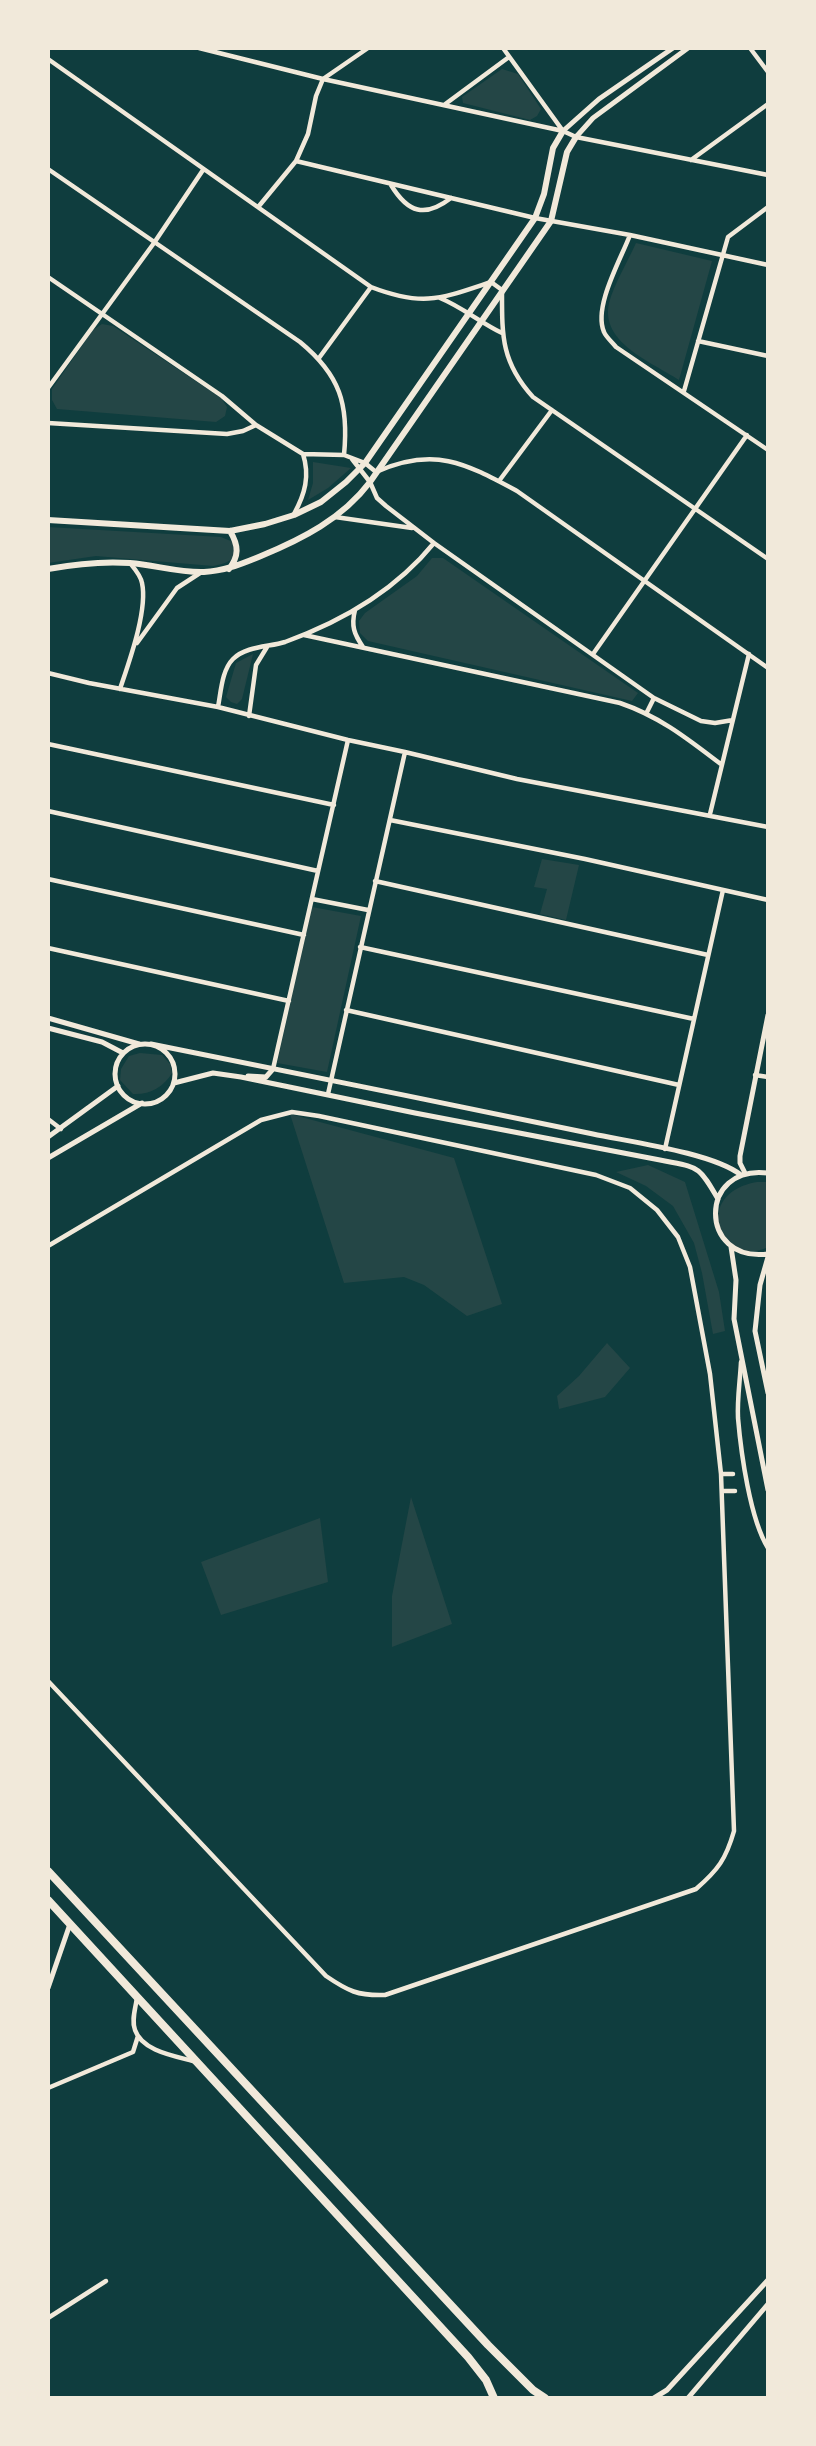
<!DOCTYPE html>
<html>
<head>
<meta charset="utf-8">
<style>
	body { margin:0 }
	#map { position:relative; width:816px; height:2446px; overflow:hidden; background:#0f3d3e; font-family:"Noto Sans",sans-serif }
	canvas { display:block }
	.frame { position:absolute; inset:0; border:50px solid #f1e9da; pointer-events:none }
</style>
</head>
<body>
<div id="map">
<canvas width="816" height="2446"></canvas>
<div class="frame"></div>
</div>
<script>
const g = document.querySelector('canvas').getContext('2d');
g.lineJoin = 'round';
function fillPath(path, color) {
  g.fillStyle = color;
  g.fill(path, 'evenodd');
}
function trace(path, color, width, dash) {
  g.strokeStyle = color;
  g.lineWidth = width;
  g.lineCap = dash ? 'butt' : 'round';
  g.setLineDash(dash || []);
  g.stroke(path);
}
fillPath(new Path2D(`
	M502,69l16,5 23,35 -4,7 -7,4 -67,-17 -1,-6z
	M636,243l76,18 -33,119c-27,-18 -79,-37 -70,-77 5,-19 19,-42 27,-60z
	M102,324l11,2 108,72 6,9 -2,9 -9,6 -159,-13 -5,-9v-11l41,-59z
	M313,462l38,6 -23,20 -20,12 5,-17z
	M48,527l173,10 12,5c6,18 -5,21 -20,24l-117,-10 -48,7z
	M432,558h11l195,135 -6,8 -264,-60 -8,-8 -1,-12 6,-8 52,-37z
	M253,654l-11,45 -5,5 -6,-2 -5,-5 10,-34z
	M542,859l37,6 -13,55 -26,-6 7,-25 -13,-2z
	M312,907l49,9 -34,156 -50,-9z
	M140,1053l22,2 8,9 2,9c-8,14 -23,22 -39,21l-13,-14 1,-11 8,-13z
	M290,1114l164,44 48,146 -35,12 -43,-31 -20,-8 -60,6z
	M648,1165l37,17 34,110 6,39 -12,3 -11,-61 -8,-30 -21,-37 -27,-20 -30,-14z
	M757,1182h11v65c-46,23 -79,-53 -11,-65z
	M607,1343l23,25 -25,29 -46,12 -2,-13 22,-20z
	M411,1497l41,127 -60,23v-51z
	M320,1518l8,64 -107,33 -20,-53z`), '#244646');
trace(new Path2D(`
	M199,48l124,31 240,52 13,6 192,38
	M503,48l60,83
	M750,48l18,24
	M48,59l323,228c52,20 69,12 120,-5l11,8c0,45 -1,72 31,107l235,162
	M444,105l65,-48
	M691,160l77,-56
	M296,161l239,57 95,17 138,30
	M48,169l252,173c40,33 49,62 44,113
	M391,185c17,28 34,33 60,13
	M259,206l37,-45 12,-27 8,-38 7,-17 45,-31
	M630,235c-9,24 -37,72 -26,97 2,5 8,10 12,15l152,103
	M48,277l174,119 34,29 47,29 41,1 21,8 11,9c58,-26 89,-9 141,19l251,177
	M440,298c22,9 41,25 62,35
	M698,341l70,15
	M319,358l52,-71
	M48,388l106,-145 49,-73
	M684,391l44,-154 40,-30
	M48,423l179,11 16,-3 13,-6
	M352,459l18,23 7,16 9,8 48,37 220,155 47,23 14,2 18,-3
	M499,481l53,-71
	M294,514c11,-20 16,-38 9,-60
	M335,517l77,11
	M355,610c-4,16 -1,24 8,37
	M304,635l316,68c41,14 69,37 102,62
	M137,643l40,-55 23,-15
	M593,654l154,-219
	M48,673l41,10 129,24 130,33 57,12 112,27 251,48
	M120,689c9,-27 28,-79 22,-106 -1,-7 -7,-14 -12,-20
	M218,707c3,-16 4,-37 15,-48 13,-13 36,-12 52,-17 58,-21 110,-51 149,-99
	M647,712l7,-14
	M249,716l7,-51 11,-18
	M48,744l286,61
	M48,811l270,60
	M710,814l39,-160
	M390,820l195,39 183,41
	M48,879l256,56
	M375,881l333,74
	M312,899l56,11
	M360,947l334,72
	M48,948l241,53
	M346,1010l333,75
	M273,1069l75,-329
	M755,1075l13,2
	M328,1094l77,-342
	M48,1119l13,10
	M665,1149l58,-259
	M48,1246l213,-126 31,-8 27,4 277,59 34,13 27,22 21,27 12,30 20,107 11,100 13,357c-8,28 -16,39 -38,58l-311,106c-27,1 -37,-4 -59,-19l-278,-295
	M741,1362c-1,19 -4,38 -3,56 3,35 12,101 30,130
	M721,1474h12
	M723,1491h12
	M137,1997c-1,10 -6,23 -2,33 7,21 40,26 58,31
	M48,2088l85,-36 5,-16
	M48,2318l58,-37`), '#f1e9da', 4.5);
trace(new Path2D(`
	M563,131l36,-32 74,-51
	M576,137l17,-19 95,-70
	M48,1018l91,26
	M48,1028l54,14 21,11
	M151,1044c147,30 295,59 442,90 38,8 120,19 148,41
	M115 1074a30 30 0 1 1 60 0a30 30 0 1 1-60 0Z
	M248,1076l18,1 7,-8
	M174,1083l39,-10 28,4 174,36 245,47c39,8 38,4 58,39
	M48,1137l70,-51
	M48,1158l94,-55
	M745,1173l-5,-10v-7l28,-141
	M768,1173c-70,-9 -70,90 0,81
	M731,1247l5,33 -2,39 34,171
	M768,1257l-8,28 -5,46 13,62
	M48,1988l22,-64
	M654,2398l13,-8 101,-110
	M688,2398l80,-94`), '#f1e9da', 5);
trace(new Path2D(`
	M48,520l182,11 35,-7 29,-9 27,-13 25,-20 19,-19 170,-245 9,-24 9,-46 10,-17
	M48,569c27,-5 55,-8 82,-6 25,2 50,10 74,9 21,-1 37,-8 57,-16 41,-17 81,-37 109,-74l181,-261 16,-69 9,-15
	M229,569c10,-13 10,-23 1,-38`), '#f1e9da', 6);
trace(new Path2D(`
	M48,1871l440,474 45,45 12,8
	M48,1900l420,457 18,23 8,18`), '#f1e9da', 8);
</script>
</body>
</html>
